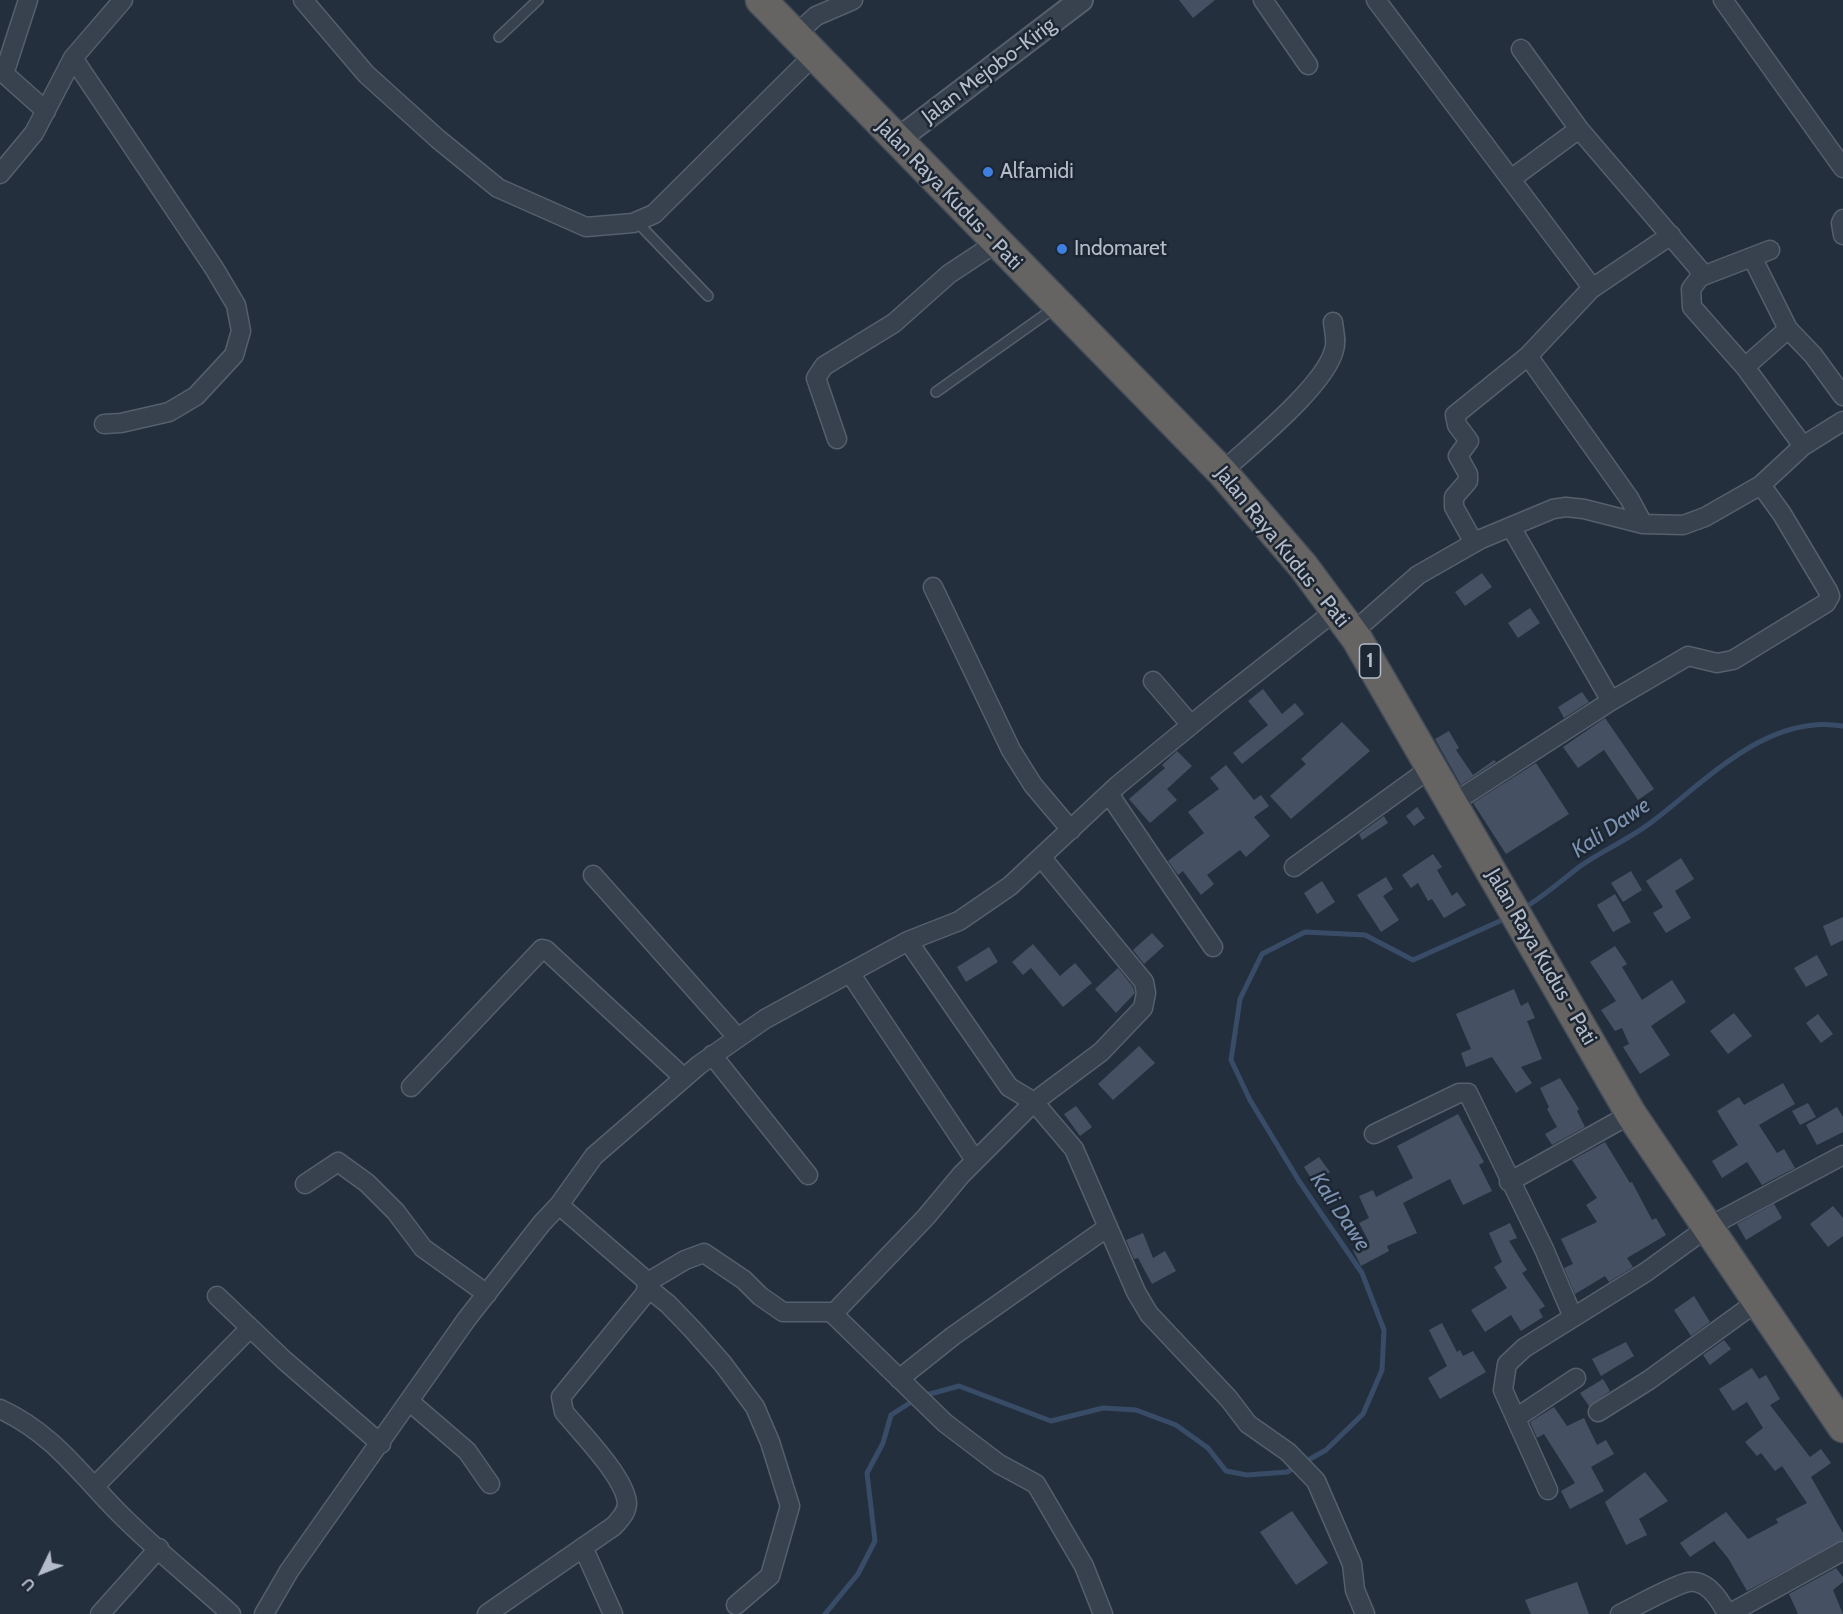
<!DOCTYPE html>
<html>
<head>
<meta charset="utf-8">
<style>
	body { margin:0 }
	#map { position:relative; width:1843px; height:1614px; overflow:hidden; background:#242f3e; font-family:Cabin,sans-serif }
	canvas { display:block }
	.north { position:absolute; left:12px; top:1542px; width:60px; height:60px; -webkit-text-stroke:4px #1d2633; paint-order:stroke; rotate:227deg; font-size:16px; font-weight:700; line-height:24px; text-align:center; color:#b4bcc9 }
	.north::after { content:''; display:block; margin:auto; width:21px; height:27px; background:#b4bcc9; clip-path:polygon(50% 0,100% 100%,50% 72%,0 100%) }
</style>
</head>
<body>
<div id="map">
<canvas width="1843" height="1614"></canvas>
<div class="north">U</div>
</div>
<script>
const g = document.querySelector('canvas').getContext('2d');
g.lineJoin = 'round';
function trace(path, color, width, dash) {
  g.strokeStyle = color;
  g.lineWidth = width;
  g.lineCap = dash ? 'butt' : 'round';
  g.setLineDash(dash || []);
  g.stroke(path);
}
function fillPath(path, color) {
  g.fillStyle = color;
  g.fill(path, 'evenodd');
}
function write(font, color, halo, rows, align = 'center') {
  g.font = font + ' Cabin,sans-serif';
  g.lineWidth = 5;
  g.setLineDash([]);
  g.textBaseline = 'middle';
  g.strokeStyle = halo;
  g.fillStyle = color;
  for (const [text, x, y, turn = 0] of rows) {
    g.save();
    g.translate(x, y);
    g.rotate((+turn || 0) * Math.PI / 180);
    g.textAlign = isNaN(turn) ? turn : align;
    if (halo) g.strokeText(text, 0, 0);
    g.fillText(text, 0, 0);
    g.restore();
  }
}
trace(new Path2D(`
	M1524,908c20,-12 37,-27 55,-41 24,-17 51,-28 74,-46 54,-41 115,-108 190,-95
	M825,1614l33,-40 17,-33 -8,-68 16,-30 8,-28 28,-18 40,-11 92,35 52,-13 33,2 40,15 32,23 18,23 21,4 40,-3 39,-22 37,-36 19,-44 2,-40 -22,-57 -63,-92 -49,-81 -19,-40 9,-61 22,-45 43,-22 60,3 48,25 96,-43`), '#394c67', 5);
fillPath(new Path2D(`
	M1179,0h36l-22,18z
	M1482,573l10,14 -27,19 -10,-14z
	M1530,608l10,15 -22,15 -10,-15z
	M1263,689l19,25 13,-11 9,11 -62,50 -9,-11 35,-28 -20,-24z
	M1582,692l7,10 -25,16 -6,-11z
	M1605,718l49,71 -16,11 -34,-50 -26,18 -15,-21z
	M1342,722l28,29 -79,68 -21,-23 36,-32 -5,-5z
	M1449,731l10,17 -3,2 17,25 21,-15 2,2 -35,23 -26,-46z
	M1177,751l15,15 -25,23 10,11 -27,23 -21,-24 36,-31 -3,-3z
	M1536,763l33,51 -63,40 -33,-51z
	M1226,765l28,35 7,-5 8,11 -15,11 16,19 -24,21 -6,-7 -33,25 7,9 -13,11 -18,-24 -5,4 -10,-14 36,-28 -16,-21 31,-23 -9,-11z
	M1417,807l8,11 -11,8 -8,-10z
	M1384,816l4,7 -26,17 -3,-6z
	M1433,854l9,13 -5,3 15,26 5,-4 9,13 -22,13 -12,-19 -4,2 -10,-18 -7,5 -9,-13z
	M1681,858l13,21 -19,12 16,27 -25,15 -13,-20 10,-6 -17,-26z
	M1631,871l11,19 -19,12 -12,-19z
	M1386,877l7,12 -10,7 16,24 -18,12 -24,-37z
	M1322,881l13,21 -18,12 -13,-21z
	M1615,894l16,28 -18,10 -16,-27z
	M1843,917v23l-12,6 -8,-20z
	M1152,933l12,13 -20,18 -11,-14z
	M1033,944l27,32 15,-13 17,20 -29,24 -32,-39 -8,7 -11,-13z
	M1615,946l12,18 -5,3 20,33 30,-20 14,22 -35,24 19,29 -30,19 -17,-27 6,-3 -7,-16 -7,3 -14,-21 15,-9 -26,-39z
	M989,947l9,15 -32,20 -9,-15z
	M1817,955l11,20 -22,12 -12,-19z
	M1118,968l15,19 2,6 -19,20 -21,-24z
	M1514,989l7,17 7,-4 7,16 -8,3 15,38 -21,8 11,16 -16,10 -24,-36 -26,10 -5,-14 10,-4 -15,-35z
	M1734,1013l18,23 -24,18 -18,-23z
	M1818,1014l15,20 -12,9 -15,-20z
	M1139,1046l16,17 -42,37 -15,-16z
	M1560,1078l19,31 -2,2 8,16 -33,18 -7,-11 12,-7 -10,-18 2,-2 -9,-19z
	M1783,1083l12,21 -36,21 18,28 7,-4 11,19 -33,17 -15,-23 -25,16 -10,-17 26,-16 -21,-34 22,-14 5,8z
	M1808,1103l8,14 -16,8 -8,-14z
	M1076,1106l16,21 -12,9 -16,-22z
	M1837,1107l6,10v15l-26,13 -11,-20z
	M1458,1114l26,48 -5,3 13,26 -29,14 -13,-26 -47,24 14,30 -30,13 2,5 -28,15 -8,-16 16,-8 -10,-19 10,-5 -10,-22 14,-6 3,7 37,-19 -16,-32z
	M1605,1142l25,41 2,-1 20,38 4,-2 10,17 -39,23 6,9 -24,15 -4,-6 -30,18 -11,-26 9,-4 -12,-25 36,-17 -11,-17 11,-7 -25,-38z
	M1319,1157l11,15 -16,11 -10,-16z
	M1774,1204l8,14 -36,22 -9,-16z
	M1833,1206l10,12v18l-15,11 -18,-23z
	M1510,1223l7,15 -8,3 18,29 -5,3 23,33 -6,4 4,7 -22,14 -10,-16 -26,17 -14,-22 36,-22 -13,-21 8,-5 -13,-29z
	M1143,1233l10,25 12,-7 11,20 -24,13 -14,-26 -4,1 -8,-19z
	M1694,1296l16,26 -19,14 -17,-26z
	M1442,1323l15,29 3,-2 3,6 10,-5 13,21 -46,27 -12,-21 19,-12 -18,-36z
	M1724,1340l7,9 -21,16 -7,-10z
	M1626,1342l8,14 -33,20 -9,-17z
	M1752,1368l7,11 7,-4 14,24 -10,6 40,52 11,-8 10,14 -20,14 32,56v7l-96,51 -19,-33 -14,-17 -24,16 -10,-14 46,-31 22,27 30,-16 -2,-4 31,-16 -25,-37 -7,5 -14,-18 -4,3 -12,-14 18,-14 -16,-26 -14,9 -14,-22z
	M1603,1379l7,12 -21,15 -9,-13z
	M1554,1407l13,19 17,-8 13,27 9,-5 8,14 -23,13 13,24 -34,18 -9,-18 14,-8 -31,-49 -7,4 -7,-16z
	M1645,1472l23,29 -29,18 8,16 -21,10 -21,-43z
	M1292,1511l36,52 -32,22 -36,-53z
	M1836,1568l7,9v5l-10,8 10,24h-45l-9,-20z
	M1577,1582l12,32h-58l-6,-14z`), '#455162');
const service = new Path2D(`
	M499,37l39,-37
	M637,222l71,74
	M936,392l120,-85`);
const minor = new Path2D(`
	M303,0l63,74 72,65 60,49 88,39 47,-4 21,-9 159,-158
	M1263,0l45,65
	M1376,0l212,282 3,7 -63,67 101,142 14,26
	M1723,0l120,168
	M794,36l22,-20 37,-16
	M1521,49l58,80 120,140 1,8 -9,12 1,18 53,60 58,79
	M73,58l141,210 22,37 5,26 -7,24 -38,41 -27,16 -48,11 -17,1
	M0,70l46,41
	M4,74l24,-74
	M0,174l34,-41 39,-75 50,-58
	M1511,179l68,-50
	M1843,219l-2,4 2,12
	M1700,277l70,-27
	M1591,289l80,-54
	M1788,329l25,26 30,41
	M1745,367l43,-38 -36,-72
	M837,439l-21,-61 8,-12 70,-43 55,-49 47,-31
	M1222,472c29,-27 103,-86 112,-122 3,-8 0,-19 -1,-28
	M1511,527l100,174
	M1474,543l-20,-36v-10l14,-16v-7l-10,-18 11,-15 -12,-16 -2,-10 73,-59
	M933,587l78,163 22,35 38,45
	M1352,633l66,-58 63,-36 72,-30 13,-2 18,2 59,15 40,1 22,-8 56,-32 42,-39 40,-25
	M1153,681l38,44
	M1109,794l104,153
	M1453,803l158,-102 77,-45 29,7 16,-3 93,-57 4,-7 -2,-5 -46,-77 -21,-29
	M1041,857l103,125 2,11 -3,15 -42,44 -67,50 40,47 62,143 13,22 80,85 19,25 40,28 28,29 36,83 3,26 10,24
	M1294,867l138,-100
	M593,875l145,163
	M908,941l101,146 25,15 -73,73 -35,42 -93,97 112,109 54,41 37,20 48,82 19,48
	M850,973l125,187
	M712,1055l96,120
	M411,1087l131,-138 4,1 138,128
	M1374,1134l85,-41h9l76,156 29,68
	M1509,1182l122,-68
	M305,1184l33,-22 29,21 29,29 27,36 64,46
	M648,1282l37,-22 19,-7 40,27 16,16 23,16h51
	M648,1288l20,16 25,26 30,34 32,43 15,35 20,64 -20,70 -34,29
	M217,1296l67,64 97,84
	M899,1379l54,-43 155,-109
	M410,1402l57,49 23,33
	M0,1409c52,24 78,62 116,101 36,37 77,69 115,104
	M1598,1412l51,-32 109,-79
	M1516,1418l60,-40
	M95,1486l155,-158
	M1548,1490l-45,-100 4,-26 17,-16 122,-76 62,-45 135,-72
	M583,1547l30,67
	M100,1614l59,-66
	M264,1614l25,-43 177,-251 76,-97 17,-18 35,-49 105,-91 66,-46 143,-78 51,-20 51,-35 108,-101 101,-83 116,-91
	M487,1614l127,-88c6,-7 13,-13 13,-23 -2,-26 -46,-70 -63,-91l-3,-15 84,-103 3,-12 -89,-77
	M1620,1614c15,-7 55,-30 69,-32 19,-2 31,18 38,32
	M1729,1614l114,-63`);
const tertiary = new Path2D(`
	M896,141l185,-141`);
const trunk = new Path2D(`
	M761,0l461,472 81,94 54,73 274,475 212,313`);
trace(service, '#565f6c', 12);
trace(minor, '#565f6c', 21);
trace(tertiary, '#565f6c', 26);
trace(trunk, '#434c59', 33);
trace(service, '#38414e', 9);
trace(minor, '#38414e', 18);
trace(tertiary, '#38414e', 22);
trace(trunk, '#656462', 30);
for (const [x, y, r, color] of [
	[988,172,6,"#3f7fe0"],
	[1062,249,6,"#3f7fe0"]
]) {
  const dot = new Path2D();
  dot.arc(x, y, r, 0, 2 * Math.PI);
  g.fillStyle = color;
  g.fill(dot);
  trace(dot, '#1d2633', 2);
}
for (const [x, y, w] of [
	[1370,661,21]
]) {
  const box = new Path2D();
  box.roundRect(x - w / 2, y - 17, w, 34, 4.5);
  g.fillStyle = '#1d2633';
  g.fill(box);
  trace(box, '#b4bcc9', 1.5);
}
write('bold 20px', '#b4bcc9', null, [
	["1",1370,661]
]);
write('21px', '#b4bcc9', '#1d2633', [
	["Jalan Mejobo-Kirig",989,71,-37],
	["Jalan Raya Kudus - Pati",949,195,46],
	["Jalan Raya Kudus - Pati",1282,547,51],
	["Jalan Raya Kudus - Pati",1541,957,60]
]);
write('21px', '#b4bcc9', '#1d2633', [
	["Alfamidi",1000,172],
	["Indomaret",1074,249]
], 'left');
write('italic 22px', '#7c92b1', '#1d2633', [
	["Kali Dawe",1611,828,-34],
	["Kali Dawe",1340,1212,56]
]);
</script>
</body>
</html>
